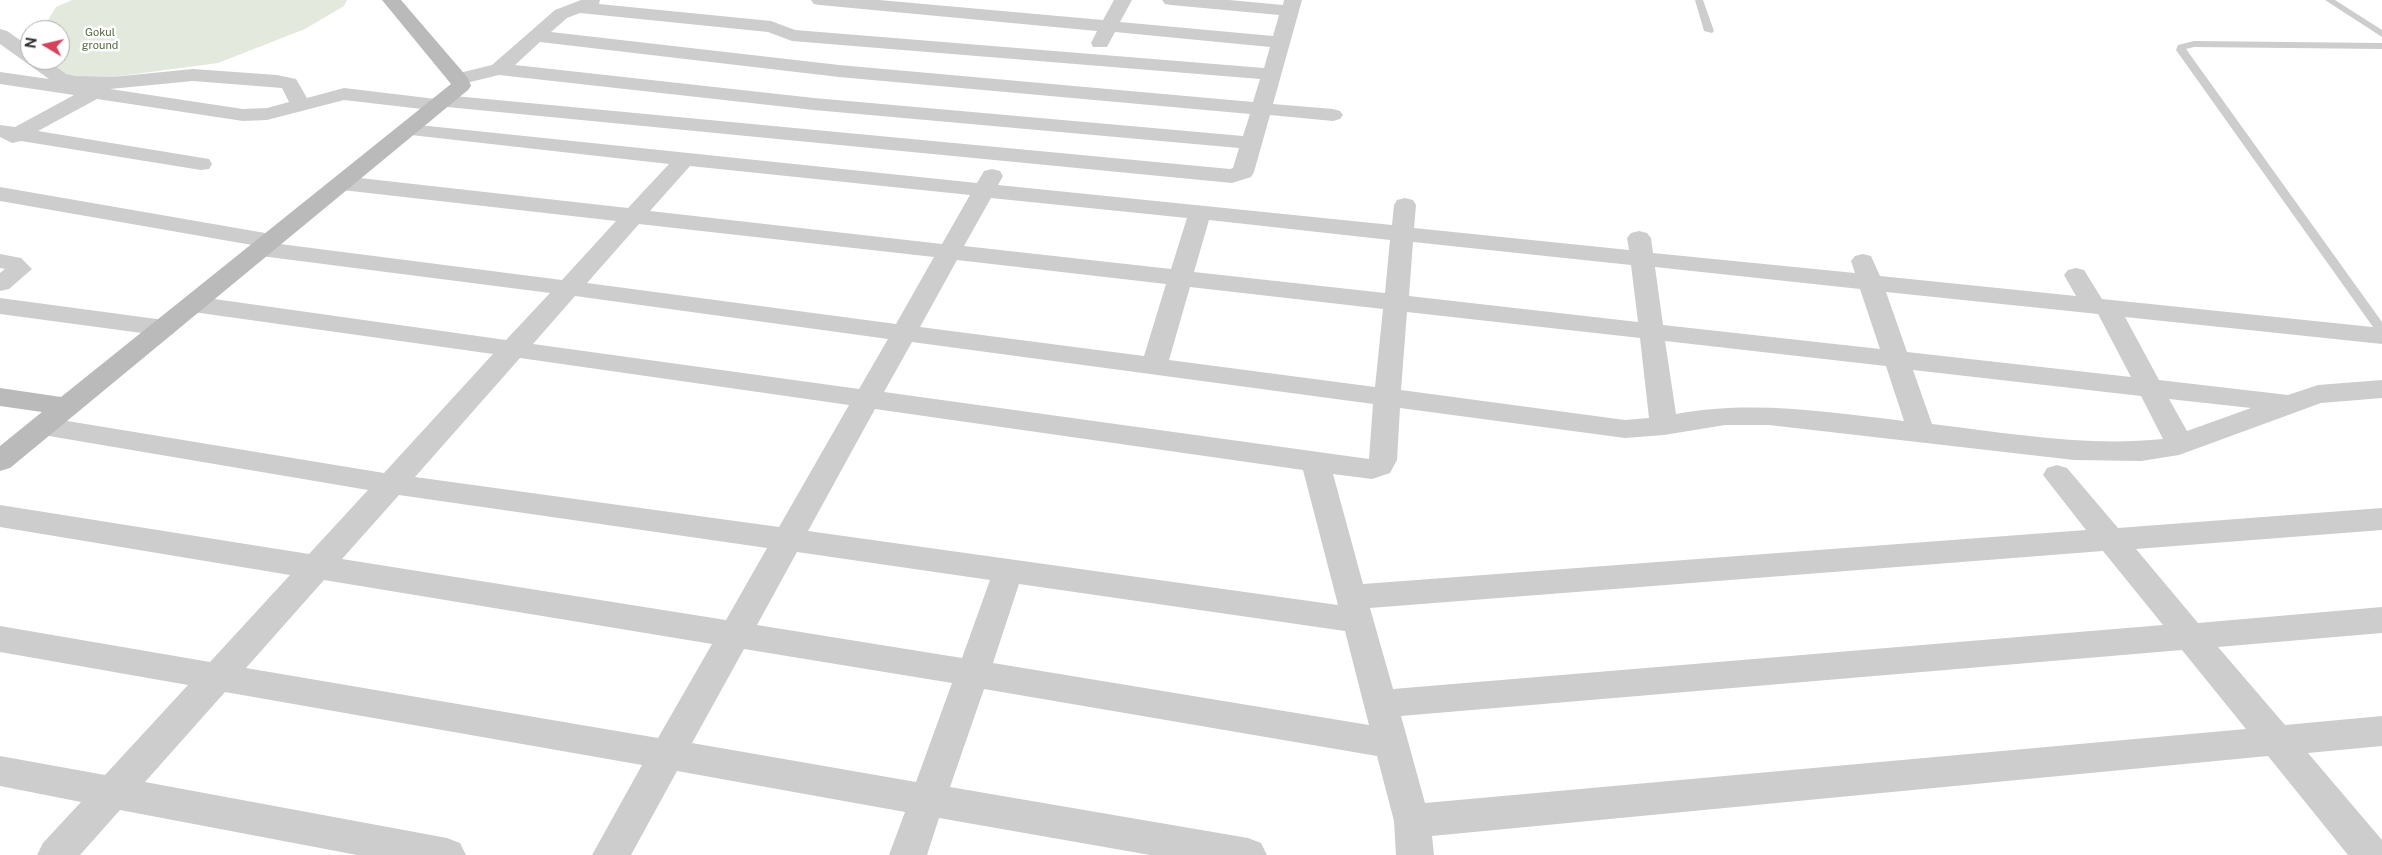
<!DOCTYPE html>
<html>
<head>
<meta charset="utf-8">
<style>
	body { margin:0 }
	#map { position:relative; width:2382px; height:855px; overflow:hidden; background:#fff; font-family:"Public Sans",sans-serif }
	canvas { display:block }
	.north { position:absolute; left:20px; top:20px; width:50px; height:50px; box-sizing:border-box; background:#fff; border:1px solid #acacac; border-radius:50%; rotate:279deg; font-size:14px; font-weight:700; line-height:20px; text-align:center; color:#303030 }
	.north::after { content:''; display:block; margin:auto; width:18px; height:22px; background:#d94159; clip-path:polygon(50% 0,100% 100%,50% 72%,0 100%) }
</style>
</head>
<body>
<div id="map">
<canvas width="2382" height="855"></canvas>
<div class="north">N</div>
</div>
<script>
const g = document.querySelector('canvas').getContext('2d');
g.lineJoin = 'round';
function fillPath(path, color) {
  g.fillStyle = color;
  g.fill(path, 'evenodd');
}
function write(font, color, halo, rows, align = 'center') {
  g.font = font + ' "Public Sans",sans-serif';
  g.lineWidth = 5;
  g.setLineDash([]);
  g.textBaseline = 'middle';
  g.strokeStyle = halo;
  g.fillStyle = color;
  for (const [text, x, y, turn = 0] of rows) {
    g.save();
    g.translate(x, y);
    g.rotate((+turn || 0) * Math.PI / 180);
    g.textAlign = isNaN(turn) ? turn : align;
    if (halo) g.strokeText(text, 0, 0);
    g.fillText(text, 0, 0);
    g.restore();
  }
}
fillPath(new Path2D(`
	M72,0h275l-3,6 -39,23 -87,34 -143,19 -38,-22h23v-30h-18l14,-23z`), '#e4e9dd');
fillPath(new Path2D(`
	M1695,0h8l11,31 -2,2 -8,-2z
	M2325,0h10l47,30v7z
	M2194,41l188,2v6l-188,-2 -8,2 196,273v13l-4,-1 -202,-284 2,-5z`), '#cdcdcd');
fillPath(new Path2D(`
	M581,0h19l-1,4 172,17 24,9 469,38 6,-21 -155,-15 -8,15h-14l-2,-4 6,-12 -277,-26 -6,-1 -3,-4h68l224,20 11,-20h18l-12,22 153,14 6,-21 -108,-10 -6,-1 -3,-4h67l54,5 1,-5h18l-29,104 60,5 7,2 3,4 -3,4 -7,2 -63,-6 -16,57 -3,5 -19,6 -785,-76 -8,4 -95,-11 -77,20 -24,1 -146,-22 -59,32 171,28 3,5 -3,5 -8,1 -180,-29 -9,2 -12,-6v-12l15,2 59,-32 -74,-11v-12l49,7 -49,-35v-15l7,2 23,16v13h17l19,14 9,2 37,1 81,-8 84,6 19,4 11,19 37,-10 92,11 8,-4 786,74 3,-1 6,-20 -425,-38 -315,-35 -41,10 -7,-2 -3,-4 3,-4 41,-10 63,-55zM580,13l188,19 24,9 468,38 -7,23 -414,-37 -288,-33 16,-14zM540,42l299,35 411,37 -7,22 -429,-38 -299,-33zM193,81l89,7 7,14 -22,6 -24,1 -133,-20z
	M409,124l568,59 7,-12 8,-2 8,2 3,5 -5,9 394,40 2,-20 3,-5 8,-2 8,2 3,5 -2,23 215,22 -2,-12 4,-5 8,-2 8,2 4,5 2,15 202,20 -4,-12 4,-5 8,-2 8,2 9,20 196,20 -12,-21 4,-5 8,-2 8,2 18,29 280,29v16l-257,-27 34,63 129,15 30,-10 64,-5v18l-61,5 -142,52 -38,6 -67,-1 -305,-35h-44l-61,10 -39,3 -225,-30 -3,52 -7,13 -18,6 -39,-5 30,110 723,-54 -43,-55 4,-7 10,-3 10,3 51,60 264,-20v22l-246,19 62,74 184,-16v26l-164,14 67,78 97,-9v30l-74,7 74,87v15h-34l-80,-99 -836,80 2,19h-38l-2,-34 -17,-65 -393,-67 -34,98 298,51 13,5 6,12h-117l-211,-37 -12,37h-38l16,-43 -228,-41 -46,84h-39l50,-90 -417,-73 -80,90 302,56 13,5 6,12h-109l-237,-45 -40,45h-43l6,-12 38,-41 -81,-16v-30l105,19 83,-90 -188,-33v-26l210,36 80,-87 -290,-48v-22l309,49 59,-64 -325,-55 -10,-2 -4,-7 4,-7 10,-2 341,56 109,-119 -300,-42 -9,-3 -3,-5 3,-5 9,-3 313,44 44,-47 -289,-37 -8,-2 -4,-5 3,-4 -252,-44v-14l271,47 8,2 4,5 -3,3 282,36 54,-59 -274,-31 -8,-2 -3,-5 3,-5 8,-2 286,32 41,-44 -267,-30 -3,-4 3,-4zM690,166l280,29 -28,49 -292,-33zM991,198l196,20 -16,51 -207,-23zM1209,220l181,20 -5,53 -191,-21zM639,224l295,33 -38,67 -309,-41zM1413,242l218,23 7,57 -229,-26zM957,260l209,24 -22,72 -224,-29zM1655,267l205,22 20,60 -217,-24zM1190,287l193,22 -8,78 -206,-27zM1886,292l212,22 33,63 -224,-25zM575,296l313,43 -29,50 -326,-45zM1407,312l233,26 9,80 -24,2 -224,-30zM1665,341l221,25 18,55c-79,-9 -149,-21 -228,-7zM912,342l461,62 -4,55 -485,-67zM520,358l329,47 -70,122 -364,-50zM1913,370l228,26 22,43c-77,8 -155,-6 -231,-15zM2169,399l82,9 -64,23zM875,409l428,61 35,135 -530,-74zM399,495l368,53 -41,72 -384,-61zM2103,551l60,74 -770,64 -23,-81zM797,552l193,28 -28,78 -205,-33zM324,580l388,64 -54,94 -412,-70zM1019,584l326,47 24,94 -376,-62zM744,649l208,34 -36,99 -224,-39zM2182,650l64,79 -821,74 -24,-87z
	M0,254l21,4 11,11 -23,20 -9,2v-18l5,-4 -5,-1z
	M0,298l164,22 9,2 4,6 -4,6 -9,2 -164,-22z`), '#cdcdcd');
fillPath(new Path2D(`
	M382,0h19l67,78 3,8 -3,4 -458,378 -10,3v-25l42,-34 -42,-6v-18l61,9 390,-313z`), '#bababa');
write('11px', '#576941', '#fff', [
	["Gokul",100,33],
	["ground",100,46]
]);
</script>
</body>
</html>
